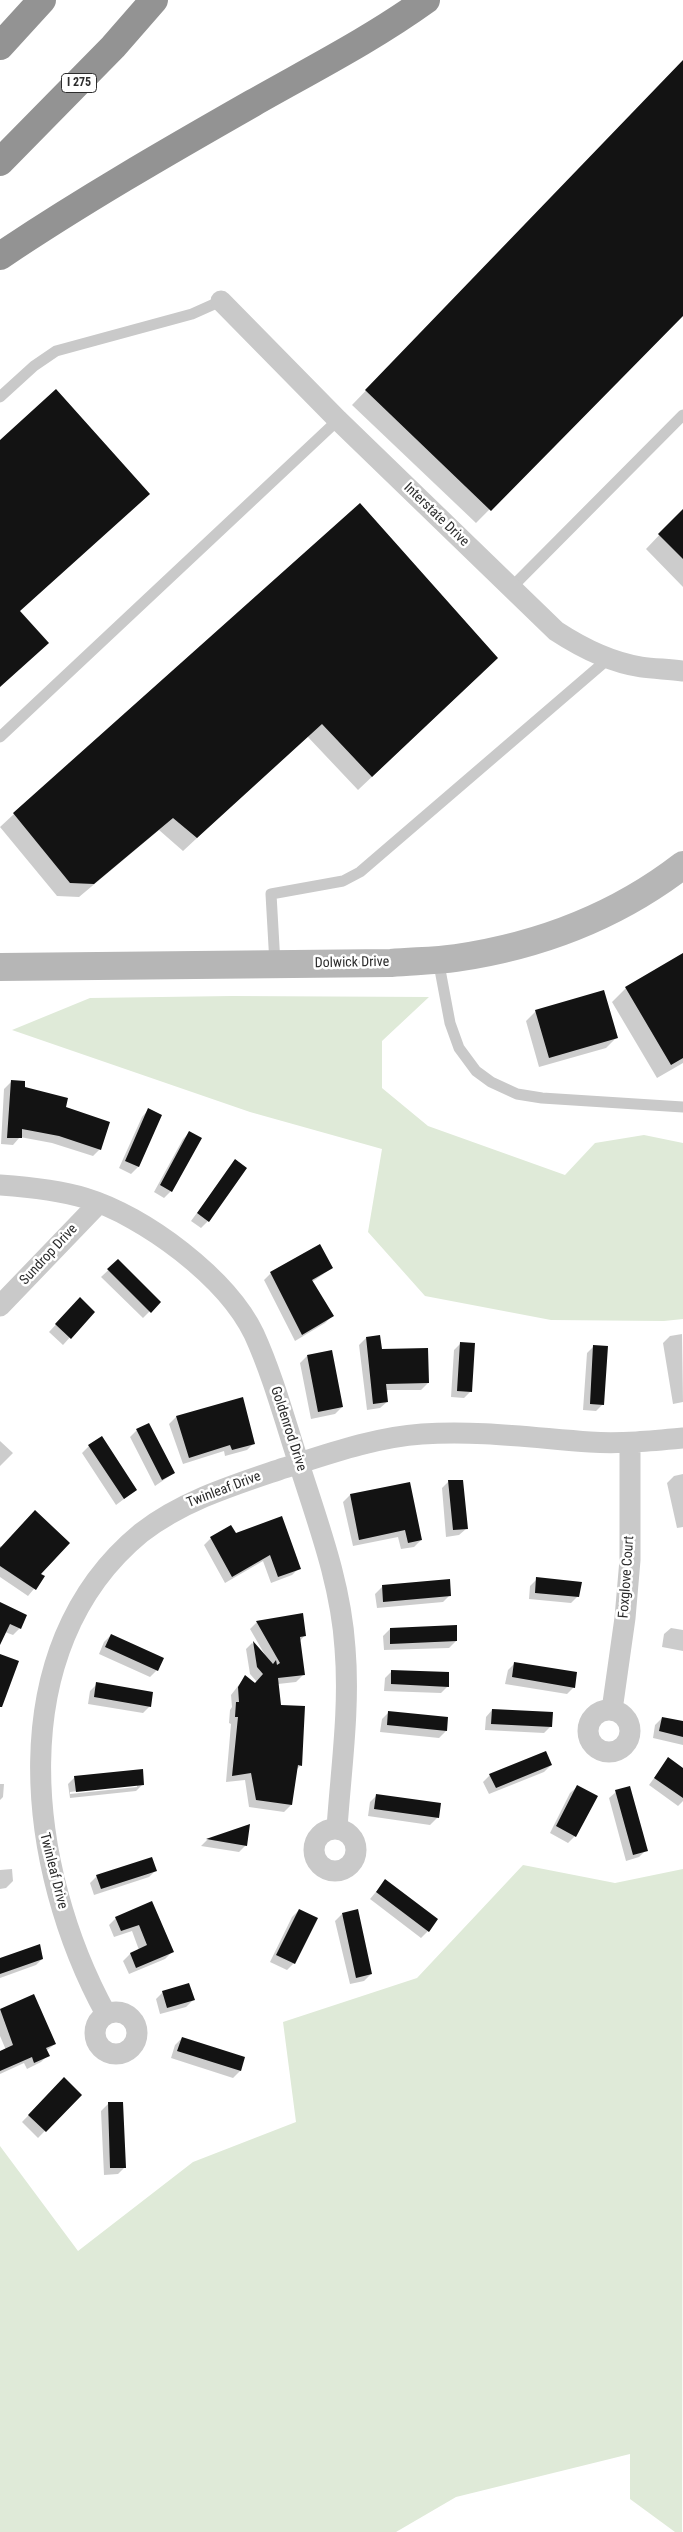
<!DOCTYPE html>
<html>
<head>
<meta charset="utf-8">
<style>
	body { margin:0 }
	canvas { display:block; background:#fff }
</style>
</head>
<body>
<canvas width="683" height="2532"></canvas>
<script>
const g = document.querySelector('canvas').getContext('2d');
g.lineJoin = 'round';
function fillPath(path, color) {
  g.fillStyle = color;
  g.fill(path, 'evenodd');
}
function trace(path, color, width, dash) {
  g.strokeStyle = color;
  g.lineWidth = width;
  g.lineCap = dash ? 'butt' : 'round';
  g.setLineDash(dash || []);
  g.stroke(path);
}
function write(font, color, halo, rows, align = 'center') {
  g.font = font + ' "Roboto Condensed",sans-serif';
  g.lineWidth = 5;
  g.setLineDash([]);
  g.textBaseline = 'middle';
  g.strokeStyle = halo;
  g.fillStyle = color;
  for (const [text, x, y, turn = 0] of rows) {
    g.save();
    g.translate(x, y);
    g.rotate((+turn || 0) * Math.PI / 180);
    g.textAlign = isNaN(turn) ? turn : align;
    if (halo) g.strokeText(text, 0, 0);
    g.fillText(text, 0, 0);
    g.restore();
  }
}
fillPath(new Path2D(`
	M232,996l197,1 -47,44v47l46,38 137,49 30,-32 49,-8 39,8v176l-19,2 -113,-1 -126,-24 -57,-64 14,-83 -132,-37 -238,-82 78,-32z
	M523,1865l92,18 68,-14 -1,663h-7l-45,-33v-45l-174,43 -60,35h-396v-386l78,105 115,-89 103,-40 -13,-100 134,-44z`), '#dfead8');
fillPath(new Path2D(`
	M683,61v253l-207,209 -124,-118z
	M683,510v77l-37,-38z
	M483,672l-125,118 -51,-54 -124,115 -24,-21 -80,67 -22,-1 -57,-69 14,-13z
	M683,954v109l-26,15 -45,-76 14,-14z
	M536,1011l81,26 -11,11 -67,19 -13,-46z
	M11,1082l54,26 35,41 -7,7 -41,-13 -32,-6 -7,8 -12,-1 3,-55z
	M148,1110l13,5 -23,52 -7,7 -12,-6 23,-51z
	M190,1132l-19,59 -7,7 -10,-6 29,-53z
	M235,1161l-27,60 -7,7 -10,-7z
	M320,1246l12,22 -20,14 20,34 -7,7 -30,18 -31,-61 7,-7z
	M118,1261l41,41 -16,16 -42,-41z
	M73,1306l20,6 -30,33 -14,-13z
	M682,1334l1,68 -10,2 -10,-61 7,-7z
	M366,1338l15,13 47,32 -7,7h-36l2,12 -7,6 -13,2 -8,-65z
	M461,1343l10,48 -7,7 -13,-1 3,-47z
	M594,1346l9,58 -7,7 -13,-1 4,-57z
	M307,1356l35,51 -7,7 -24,5 -11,-56z
	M242,1399l12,44 -7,7 -22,6 -1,-5 -41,13 -14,-40 7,-7z
	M137,1430l37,43 -19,13 -25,-49z
	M0,1441l13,12 -13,13z
	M89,1446l47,44 -20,15 -34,-52z
	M683,1474v53l-6,1 -10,-45 7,-7z
	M449,1481l17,48 -7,6 -13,2 -4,-49z
	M409,1483l12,57 -7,7 -13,2 -3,-12 -45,9 -10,-44 7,-7z
	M235,1534l64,34 -7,7 -21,8 -8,-22 -38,22 -21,-38 7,-7z
	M0,1546l44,31 -16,19 -28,-19z
	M537,1579l41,17 -7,7 -42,-4 1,-13z
	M382,1587l68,8 -7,7 -66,6 -2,-14z
	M0,1603l20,25 -7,7 -8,-3 -5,10z
	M257,1622l48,13 -5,6 3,34 -7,7 -18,2 2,22 21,59 -5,5 -5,35 -7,7 -35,-5 -4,-27 -19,2 5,-58 -2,-1 1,-13 2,-3 -1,-12 14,-18 10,7 2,-2 -7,-8 -4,-25 6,-6 13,12 -15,-26z
	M671,1628l12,2v21l-21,-4 2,-13z
	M390,1629l66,12 -7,7 -65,2 -1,-14z
	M111,1635l46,35 -7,7 -51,-23 5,-12z
	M515,1663l59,24 -7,7 -62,-10 3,-14z
	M392,1671l56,15 -7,7 -57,-2 1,-13z
	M97,1684l53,22 -7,7 -55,-9 2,-13z
	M492,1710l59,16 -7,7 -59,-3 1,-13z
	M389,1712l58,6 -1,13 -7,7 -59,-6 2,-13z
	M662,1718l21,4v23l-30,-7 2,-13z
	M668,1759l15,10v32l-5,5 -29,-21z
	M551,1765l-7,7 -55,22 -6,-12 7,-7z
	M75,1777l68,7 -7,7 -66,7 -2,-14zM137,1784v3l-67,7v-2z
	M0,1784h4l-1,13 -3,3z
	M577,1787l-2,49 -7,7 -18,-10 20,-40z
	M616,1792l30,58 -7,7 -13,4 -17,-63z
	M377,1795l62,9 -2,14 -7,7 -62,-9 2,-14z
	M249,1826l-3,19 -7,7 -38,-6 6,-6z
	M12,1869l1,12 -7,7 -6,1v-19z
	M156,1870l-7,7 -55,18 -4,-12 7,-7z
	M385,1881l43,50 -7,7 -51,-39z
	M152,1903l20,49 -7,7 -36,15 -6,-13 7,-7 9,-4 -7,-19 -18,6 -5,-12 7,-7z
	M299,1910l-5,53 -7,7 -17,-8 22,-45z
	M342,1914l29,60 -7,7 -14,3 -15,-63z
	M39,1946l4,12 -7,7 -36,13v-19z
	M163,1992l30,8 -7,7 -26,7 -4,-15z
	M33,1996l22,48 -9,7 2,4 -7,7 -14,7 -3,-6 -24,11v-22l6,-2 -6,-14v-26z
	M182,2038l62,20 -4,13 -7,7 -62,-20 4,-13z
	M64,2079l16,16 -42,43 -16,-16z
	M108,2104l17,63 -7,7 -14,1 -3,-64z`), '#0003');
fillPath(new Path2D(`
	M683,60v256l-192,195 -126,-121z
	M56,389l94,105 -130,117 29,32 -49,44v-247z
	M360,503l138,155 -126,119 -50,-53 -125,114 -24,-20 -79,66 -24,-1 -57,-70z
	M683,509v50l-25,-25z
	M683,953v105l-12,7 -46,-78z
	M604,990l14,48 -69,20 -14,-48z
	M11,1080l14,1v6l43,11 -2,9 44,15 -9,28 -42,-14 -37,-7v9h-15z
	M148,1108l14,7 -23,52 -14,-6z
	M189,1131l13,7 -30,54 -12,-7z
	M235,1159l12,9 -38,54 -12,-9z
	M320,1244l13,24 -21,12 22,36 -32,19 -32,-63z
	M118,1259l43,43 -10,11 -44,-44z
	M80,1297l15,15 -24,27 -16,-15z
	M380,1335l2,14 46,-1 1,35 -43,1 2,18 -15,2 -7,-67z
	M460,1342l15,1 -3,49 -15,-1z
	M593,1345l15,1 -4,59 -14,-1z
	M332,1350l11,57 -25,5 -11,-57z
	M243,1397l12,47 -23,6 -2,-5 -41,13 -13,-42z
	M149,1423l26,50 -13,7 -26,-51z
	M102,1436l35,54 -13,9 -36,-54z
	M448,1480h15l5,49 -15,1z
	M410,1482l12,58 -14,3 -3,-13 -46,10 -9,-46z
	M35,1510l35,33 -29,31 4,2 -9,14 -36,-24v-18z
	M282,1516l19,53 -23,8 -8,-22 -38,22 -22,-40 21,-12 5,8z
	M536,1577l46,5 -3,15 -44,-4z
	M450,1579l1,17 -68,6 -1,-17z
	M0,1602l27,13 -6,14 -11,-5 -10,21z
	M303,1613l3,23 -6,1 5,38 -27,3 3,27 24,1 -3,60 -4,-1 -6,40 -36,-5 -5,-27 -19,3 6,-59h-3l1,-15h3l-1,-15 7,-12 10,8 8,-9 -6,-7 -4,-26 20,23 3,-4 1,5 3,-2 -24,-42z
	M457,1625v16l-67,3v-16z
	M111,1634l53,24 -6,13 -53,-24z
	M0,1654l19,7 -17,46h-2z
	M514,1662l63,10 -2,16 -63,-11z
	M391,1670l58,2v15l-58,-3z
	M96,1682l57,10 -2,15 -57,-10z
	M492,1709l61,3 -1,15 -61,-3z
	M388,1711l60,6 -1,14 -60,-6z
	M662,1717l21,4v16l-24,-6z
	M546,1751l6,14 -56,23 -7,-14z
	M668,1757l15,11v30l-29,-20z
	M143,1769l1,16 -68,7 -2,-16z
	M577,1785l21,11 -22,41 -20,-11z
	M630,1786l18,65 -15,4 -18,-65z
	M376,1794l65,9 -2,15 -65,-9z
	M250,1824l-3,22 -41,-7z
	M152,1857l5,14 -56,18 -5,-14z
	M385,1879l53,40 -9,13 -53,-40z
	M152,1901l22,51 -38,16 -6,-15 17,-8 -8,-20 -18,6 -6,-14z
	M299,1909l19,9 -23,46 -19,-9z
	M358,1909l14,65 -16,4 -14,-65z
	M40,1944l3,15 -43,15v-16z
	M189,1983l6,17 -28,8 -5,-17z
	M34,1994l22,50 -10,4 4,8 -16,7 -2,-6 -32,14v-20l13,-6 -13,-36z
	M182,2037l63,20 -4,14 -64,-20z
	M64,2077l18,18 -36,37 -18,-17z
	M108,2102h15l3,66h-16z`), '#131313');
trace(new Path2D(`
	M0,397l34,-31 22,-15 136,-37 29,-13
	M511,588l172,-173
	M0,737l338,-317
	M438,959l12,64 9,25 17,23 15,11 26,12 25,4 141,9
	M275,964l-4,-70 72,-13 17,-9 248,-213`), '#c9c9c9', 11);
trace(new Path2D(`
	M221,301l117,119 218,211c26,17 53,31 85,36 14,2 28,2 42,4
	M0,1185c28,2 58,5 85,13 60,18 142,80 169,136 20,44 32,91 47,136 19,59 40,116 44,178 5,60 -4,121 -8,180
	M0,1306l98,-102
	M588 1731a21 21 0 1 1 42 0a21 21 0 1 1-42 0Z
	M612,1710l13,-92 5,-58v-117
	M314 1850a21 21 0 1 1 42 0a21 21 0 1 1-42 0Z
	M95 2033a21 21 0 1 1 42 0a21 21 0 1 1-42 0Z
	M106,2014c-80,-146 -106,-365 35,-481 43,-33 93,-48 143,-65 44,-14 92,-31 138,-34 56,-4 112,4 168,8 31,2 62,-1 93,-4`), '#c9c9c9', 21);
trace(new Path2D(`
	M0,967l391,-4c22,-2 44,-2 65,-5 82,-12 161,-42 227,-93`), '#b6b6b6', 28);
trace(new Path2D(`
	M0,46l42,-46
	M0,162l113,-115 41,-47
	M0,256c82,-55 167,-104 253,-153 58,-33 119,-64 173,-103`), '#939393', 28);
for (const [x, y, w] of [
	[79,83,35]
]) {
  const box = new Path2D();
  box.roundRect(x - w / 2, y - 9.5, w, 19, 4);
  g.fillStyle = '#fff';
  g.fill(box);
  trace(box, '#2c2c2c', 1);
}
write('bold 12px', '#2c2c2c', null, [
	["I 275",79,83]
]);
write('14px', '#2c2c2c', '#fff', [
	["Interstate Drive",436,515,44],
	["Dolwick Drive",352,963,-1],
	["Sundrop Drive",49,1255,-47],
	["Goldenrod Drive",288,1429,72],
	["Twinleaf Drive",224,1490,-21],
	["Foxglove Court",627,1577,-86],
	["Twinleaf Drive",53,1871,76]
]);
</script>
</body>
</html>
